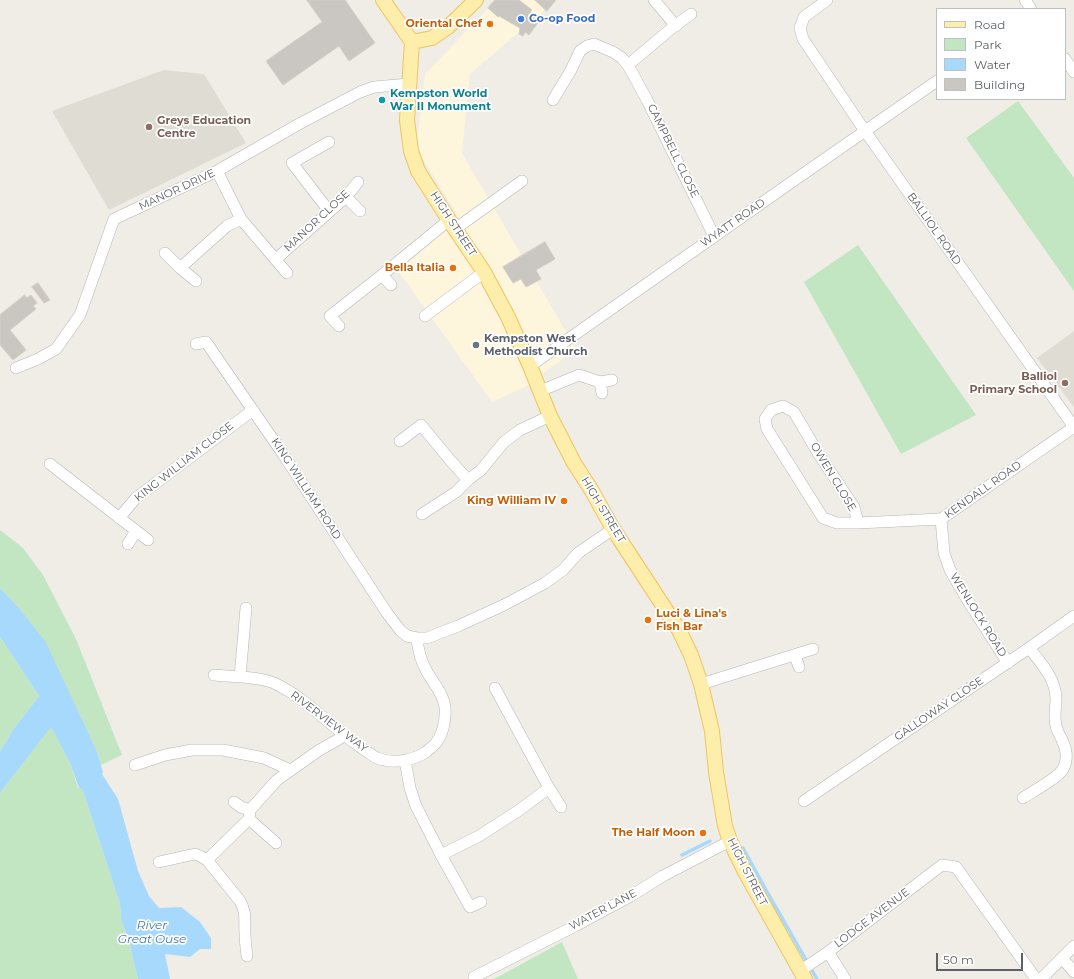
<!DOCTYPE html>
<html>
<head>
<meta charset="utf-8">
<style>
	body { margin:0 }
	#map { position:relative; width:1074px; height:979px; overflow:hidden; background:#efede5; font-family:Montserrat,sans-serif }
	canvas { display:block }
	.legend { position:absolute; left:936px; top:8px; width:130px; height:92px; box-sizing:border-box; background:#fff; border:1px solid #bec0c1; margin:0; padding:5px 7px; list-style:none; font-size:12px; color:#5d6165 }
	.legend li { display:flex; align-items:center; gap:8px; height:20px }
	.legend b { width:20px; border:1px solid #bec0c1 }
	.scale { position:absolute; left:936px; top:953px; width:87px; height:18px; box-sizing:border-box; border:2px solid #5d6165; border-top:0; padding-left:5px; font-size:12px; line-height:14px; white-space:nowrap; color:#5d6165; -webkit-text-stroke:3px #fff; paint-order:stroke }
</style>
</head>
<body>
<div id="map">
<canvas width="1074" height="979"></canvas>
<ul class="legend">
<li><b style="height:5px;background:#fdeeac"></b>Road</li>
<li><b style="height:11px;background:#c3e6c2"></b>Park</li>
<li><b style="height:11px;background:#a7d9fd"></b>Water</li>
<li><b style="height:11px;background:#cac7c2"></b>Building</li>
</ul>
<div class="scale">50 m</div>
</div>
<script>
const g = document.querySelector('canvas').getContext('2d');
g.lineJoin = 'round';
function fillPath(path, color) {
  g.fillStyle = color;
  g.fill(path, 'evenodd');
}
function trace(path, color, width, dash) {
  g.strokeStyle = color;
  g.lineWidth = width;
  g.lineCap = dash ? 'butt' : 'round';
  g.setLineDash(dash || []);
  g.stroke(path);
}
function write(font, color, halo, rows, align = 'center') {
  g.font = font + ' Montserrat,sans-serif';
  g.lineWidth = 3.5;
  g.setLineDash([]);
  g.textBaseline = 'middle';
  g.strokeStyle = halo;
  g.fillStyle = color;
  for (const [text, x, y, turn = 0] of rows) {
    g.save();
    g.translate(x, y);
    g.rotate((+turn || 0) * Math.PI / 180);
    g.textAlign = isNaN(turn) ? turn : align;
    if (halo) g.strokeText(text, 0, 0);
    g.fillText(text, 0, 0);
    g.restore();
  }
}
fillPath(new Path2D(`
	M496,0h61l-87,74 -8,79 114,196 -51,38 -33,15 -94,-131 47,-40 14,-13 -43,-70 9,-74z`), '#fdf5dc');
fillPath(new Path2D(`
	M164,70l40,4 42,69 -137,67 -57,-99z
	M1074,331v76l-37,-49z`), '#dfdcd3');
fillPath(new Path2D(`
	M1018,101l56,77v113l-108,-153z
	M858,245l118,170 -75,39 -97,-172z
	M0,530l23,18 20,27 33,64 46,116 -21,10 -5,-16 -14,-29 -63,-112 -19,-20z
	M0,637l39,59 -27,35 -12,21z
	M51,726l19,37 8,25h3l2,3 37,113 1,16 9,23 3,17 5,19h-138v-186z
	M562,942l16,37h-84z`), '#c3e6c2');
fillPath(new Path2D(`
	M0,588l19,20 26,33 51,108 7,23 -1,2 16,25 20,72 11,25 10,12 22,-1 19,15 11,16v11h-11l-10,8 -25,-3 5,25h-32l-5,-19 -3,-17 -9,-23 -1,-16 -37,-113 -2,-3h-2l-9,-25 -19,-36 -51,66v-41l12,-21 27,-35 -39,-59z`), '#a7d9fd');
trace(new Path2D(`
	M743,848l23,42 51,89
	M682,855l28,-14`), '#a7d9fd', 3.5);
const building = new Path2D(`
	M307,0h38l30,43 -26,18 -10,-15 -56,39 -17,-24 56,-39z
	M495,0h24l13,10 -2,2 10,8 -11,15 -4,-3 -2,4 -4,-2 1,-6 -21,-12 -1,1 -10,-9z
	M535,0h21l-9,11z
	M545,242l10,17 -19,11 5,9 -15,8 -5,-8 -8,4 -10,-16z
	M38,283l12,17 -6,3 -12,-16z
	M25,295l2,3 4,-3 6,8 -4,3 3,3 -26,21 16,20 -13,10 -13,-15v-30z`);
fillPath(building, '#cac7c2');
trace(building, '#d4cec4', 1);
const minor = new Path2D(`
	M654,0l22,26
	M827,0l-23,17 -4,11 3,11 62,92 209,296 -133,92 -83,4
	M1025,0l6,9
	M1065,59l9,13
	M628,65l44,-37 19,-14
	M553,100l18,-30 9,-19 7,-5 7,-2 19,8 9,6 7,9 18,33 67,136
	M217,171l24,48 46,54
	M346,197l14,14
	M329,211l-37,-48 37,-21
	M455,229l67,-48
	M165,253l15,15 16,13
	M276,259l70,-62 12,-15
	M180,268l47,-42 14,-7
	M382,275l9,10
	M425,316l59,-44
	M339,326l-9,-10 52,-41 67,-55
	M196,344l10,-2 77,112 104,159 13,17 7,6 10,2h10l31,-12 46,-21 41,-22 18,-13 15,-17 35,-24
	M530,366l266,-187 141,-98
	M16,368l22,-9 18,-10 24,-34 34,-96 103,-48 82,-47 61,-32 14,-5 35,-3
	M600,382l2,11
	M540,391l39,-16 21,7 12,-2
	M783,406l11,6 24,41 36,54 4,16h-21l-14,-5 -56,-89 -2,-10 6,-9z
	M400,441l21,-16 29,35 18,20 13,-10 23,-28 16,-12 30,-14
	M50,464l98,76
	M422,514l34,-22 12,-12
	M119,518l17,-20 117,-88
	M941,519l3,34 6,17 18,31 40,62
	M128,544l8,-13
	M795,655l4,12
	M214,675c17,2 44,1 60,8 32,15 56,43 85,63 6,4 12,9 18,12 16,6 35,3 49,-6 2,-2 5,-4 7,-6 10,-9 13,-26 12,-39 -2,-15 -13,-25 -19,-37 -6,-11 -8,-20 -9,-32
	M240,677l6,-69
	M701,684l112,-35
	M495,688l54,100
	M405,760l5,28 6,18 25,49 29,52 11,-5
	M135,765l30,-10 27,-5h31l41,8 26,12
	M1023,798c9,-6 35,-20 40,-29 5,-9 4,-19 -1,-29 -1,-3 -4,-7 -5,-11 -4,-10 -1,-20 -1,-30 0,-20 -15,-36 -27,-51
	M804,801l225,-153 45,-32
	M234,802l7,5 9,3
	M249,819l27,24
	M441,855l38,-19 39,-25 31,-23 12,19
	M159,862l36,-8 5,2 7,4
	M828,952l17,27
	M247,956c-1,-8 -2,-16 -2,-23 -1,-14 2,-19 -5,-32l-33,-41 42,-41 1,-9 27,-30 41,-29 26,-15
	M1062,958l12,14
	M800,971l28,-19 114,-87 14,2 80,112
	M474,979v-2l101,-51 54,-29 34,-21 67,-35
	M1041,979l33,-33`);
const major = new Path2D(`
	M383,0l29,42
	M412,42l-5,78 4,31 7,20 31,49 35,52 24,45 22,49 20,50 24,47 18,28 21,38 66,101 12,25 10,29 11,47 4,41 9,54 5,15 14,29 61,109
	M412,42l20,-4 16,-11 28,-27`);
trace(minor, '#b3b6ba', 12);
trace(major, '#eec45f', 16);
trace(minor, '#fff', 11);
trace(major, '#fdeeac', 14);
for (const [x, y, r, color] of [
	[521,19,4,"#3f7fe0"],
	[490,24,4,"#e8710a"],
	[382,100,4,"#0f9aa8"],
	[149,127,4,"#8d6e63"],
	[453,268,4,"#e8710a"],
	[476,345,4,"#6b7280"],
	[1065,383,4,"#8d6e63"],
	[564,501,4,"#e8710a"],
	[648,620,4,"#e8710a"],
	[703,833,4,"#e8710a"]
]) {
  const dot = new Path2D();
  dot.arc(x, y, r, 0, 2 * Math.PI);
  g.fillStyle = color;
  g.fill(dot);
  trace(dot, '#fff', 1.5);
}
write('bold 11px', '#366cbe', '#fff', [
	["Co-op Food",529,19]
], 'left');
write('bold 11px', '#c56008', '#fff', [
	["Oriental Chef",482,24],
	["Bella Italia",445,268],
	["King William IV",556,501],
	["Luci & Lina's",656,614,"left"],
	["Fish Bar",656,627,"left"],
	["The Half Moon",695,833]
], 'right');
write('bold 11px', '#0d838f', '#fff', [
	["Kempston World",390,94],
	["War II Monument",390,107]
], 'left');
write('bold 11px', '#785e54', '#fff', [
	["Greys Education",157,121],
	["Centre",157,134],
	["Balliol",1057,377,"right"],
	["Primary School",1057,390,"right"]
], 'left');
write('11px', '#5d6165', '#fff', [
	["CAMPBELL CLOSE",673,151,64],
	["MANOR DRIVE",177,190,-25],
	["MANOR CLOSE",317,221,-43],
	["WYATT ROAD",733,223,-35],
	["HIGH STREET",453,224,57],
	["BALLIOL ROAD",934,229,55],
	["KING WILLIAM CLOSE",184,462,-38],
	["OWEN CLOSE",833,477,59],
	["KING WILLIAM ROAD",306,489,57],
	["KENDALL ROAD",983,490,-35],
	["HIGH STREET",603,510,59],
	["WENLOCK ROAD",978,615,58],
	["GALLOWAY CLOSE",939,709,-34],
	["RIVERVIEW WAY",329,722,37],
	["HIGH STREET",747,872,63],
	["WATER LANE",603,910,-28],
	["LODGE AVENUE",872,918,-37]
]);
write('bold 11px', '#5b616d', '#fff', [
	["Kempston West",484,339],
	["Methodist Church",484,352]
], 'left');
write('italic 12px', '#447aaf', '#fff', [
	["River",152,925],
	["Great Ouse",152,939]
]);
</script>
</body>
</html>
